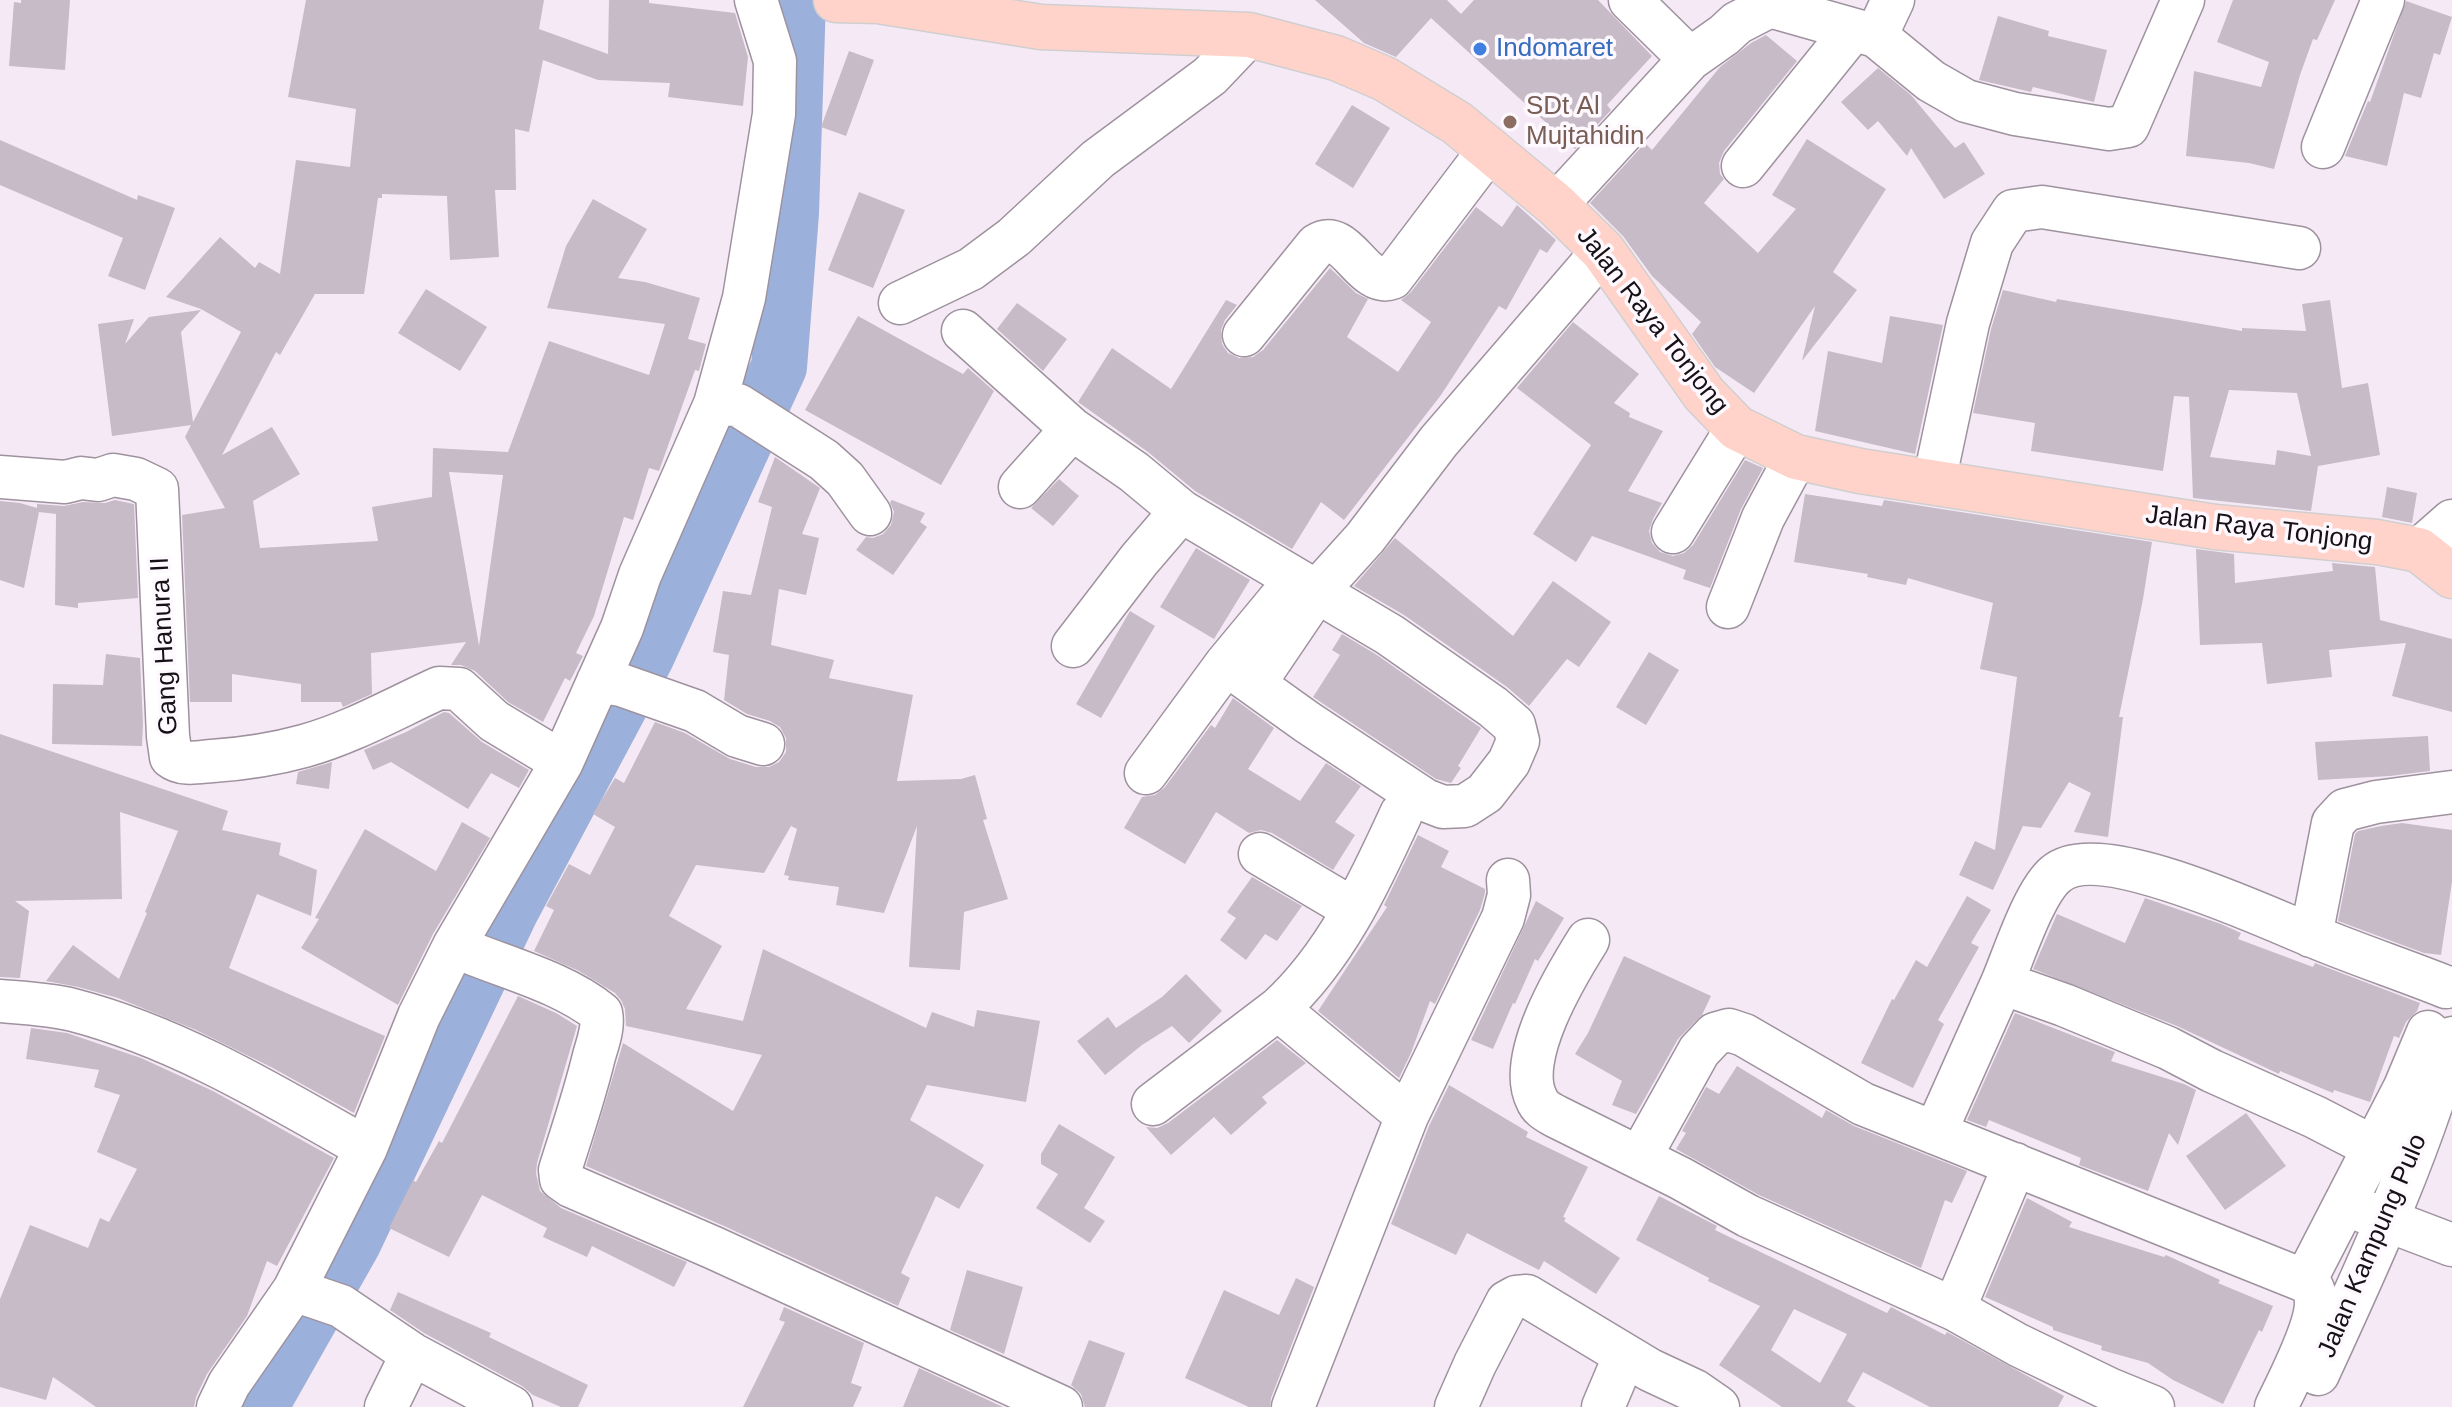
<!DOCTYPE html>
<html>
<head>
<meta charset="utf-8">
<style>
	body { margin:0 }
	canvas { display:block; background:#f6e9f6 }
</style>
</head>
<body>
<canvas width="2452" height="1407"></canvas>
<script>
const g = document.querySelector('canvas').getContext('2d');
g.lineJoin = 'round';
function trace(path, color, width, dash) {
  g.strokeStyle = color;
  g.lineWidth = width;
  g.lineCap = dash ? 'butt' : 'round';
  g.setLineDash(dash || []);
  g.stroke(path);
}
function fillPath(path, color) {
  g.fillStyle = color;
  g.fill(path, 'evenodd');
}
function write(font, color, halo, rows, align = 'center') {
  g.font = font + ' Arial,sans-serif';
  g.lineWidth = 7;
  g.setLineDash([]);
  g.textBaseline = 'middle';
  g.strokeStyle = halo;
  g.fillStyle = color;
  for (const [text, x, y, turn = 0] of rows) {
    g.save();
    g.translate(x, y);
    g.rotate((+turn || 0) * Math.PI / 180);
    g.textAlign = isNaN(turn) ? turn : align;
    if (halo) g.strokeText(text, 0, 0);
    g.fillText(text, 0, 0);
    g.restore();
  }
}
trace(new Path2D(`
	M260,1407l93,-164 158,-333 135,-253 133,-290 12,-154 7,-213`), '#9bb1db', 56);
fillPath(new Path2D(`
	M21,0h49l-5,70 -56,-4 5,-64 7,1z
	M306,0h238l-5,29 69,25 1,-54h40v3l86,10 13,44 -5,49 -75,-9 2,-14 -72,-3 -55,-20 -14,72 -14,-3 1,61h-21l4,67 -49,3 -3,-64 -65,-2v4h-4l-14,96h-49l-35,61 -4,-3 -54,103 50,-28 28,47 -47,27 7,47 118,-7 -6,-34 60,-10 1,-49 75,4 41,-111 100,34 16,-51 -118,-16 19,-62 27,-47 54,30 -29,49 27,4 55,16 -12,41 18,5 -7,27 -4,-1 -36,101 -10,-3 -16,52 -9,-3 -30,99 -18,37 7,3 -13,25 -5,-3 -22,44 -35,-20 -33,-31 -14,-6h-10l15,-23 -95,11 1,41 -29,13 -2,-5h-40v-18l-69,-10v28h-42l-8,-187 43,-7 -40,-71 6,-12 -79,11 -14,-112 36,-5 -9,25 24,-27 52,-7 -20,22 12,90 48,-90 -40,-23 -35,-12 54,-60 35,31 4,-6 21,12 16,-114 54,7 6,-58 -68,-12zM449,472l54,3 -24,171 -1,-6z
	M1315,0h132l14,14 13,-14h124l54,56 -45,49 4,5 -36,39 -144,-131 -35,39 -32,-14z
	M2233,0h102l-18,40 -4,-1 -13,36 -26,94 -25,-6 -63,-7 8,-85 67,16 8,-25 -52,-20z
	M2406,1l46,16 -12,38 -6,-2 -13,45 -17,-5 -17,73 -42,-10 23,-55 2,1z
	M1998,16l51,15 -1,5 59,14 -13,52 -61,-15 -2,5 -52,-12z
	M1766,35l31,26 -73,90 -5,12 1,11 4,5 -20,24 54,50 38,-44 -24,-14 35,-56 79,50 -53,83 24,18 -55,71 13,-55 -61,87 -39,-26 -23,-33 9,-12 -49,-46 -29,-40 -33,-33 55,-60 7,7 68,-83 31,-24z
	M849,51l25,9 -28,76 -25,-9z
	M1878,68l33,27 44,53 9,-6 21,32 -41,25 -33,-51 -4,8 -29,-35 -10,9 -27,-28z
	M1352,105l38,23 -37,60 -38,-24z
	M0,140l137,60 1,-5 37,13 -30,82 -37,-14 15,-38 -123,-53z
	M859,192l46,18 -32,78 -45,-18z
	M1517,205l39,35 -9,13 -7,-4 -34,61 -7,-4 -58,89 -97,125 -23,-18 -29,47 -97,-58 -47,-39 -70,-50 34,-54 59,41 55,-89 11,5 -12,15 -4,10 1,14 6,9 11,5 14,-1 10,-7 67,-82 26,25 12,6 -21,38 51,35 33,-50 -30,-22 10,-8 65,-85 26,20z
	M426,289l61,38 -27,44 -62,-38z
	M2003,290l53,12 1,-3 185,32v-3l64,3 -4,-27 28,-4 12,88 26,-5 12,72 -62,11 -7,45 -118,-13 -4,-101 -15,-1 -11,75 -132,-20 4,-28 -62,-10 18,-84zM2229,390l68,3 14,63 -34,-6 -2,15 -65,-8z
	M1017,303l50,36 -24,32 -46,-42z
	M858,316l105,58 5,-6 26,23 -53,94 -136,-75z
	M1890,316l53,9 -28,129 -100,-23 13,-80 54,12z
	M1573,322l66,52 -25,29 16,10 -1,4 34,14 -35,60 34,12 -9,16 -4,12 3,12 8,9 13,4 11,-3 9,-8 52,-85 18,8 -22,41 -31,79 -27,-9 3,-9 -94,-34 -16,26 -43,-28 58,-89 -74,-57z
	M775,457l45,31 -18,46 17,4 -13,57 -27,-6 -8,56 63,15 -5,18 84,17 -16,86 64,-2 14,-4 12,44 -4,1 25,79 -44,13 -4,58 -51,-3 8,-141 -33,87 -48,-8 3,-18 -51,-7 1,-4 -5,-1 13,-46 -6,-3 -27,47 -68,-8 -27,51 53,30 -36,63 57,12 20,-72 163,79 6,-16 42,15 3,-17 63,11 -14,81 -99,-17 -17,35 74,45 -25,44 -23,-13 -35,77 9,5 -12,28 -174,-80 -138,-60 37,-123 110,68 29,-56 -136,-29 -1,-17 -4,-9 -6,-7 -36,-22 -45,-20 20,-41 -8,-4 23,-42 21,11 25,-48 -22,-13 22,-36 9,5 31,-61 30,11 45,26 26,8h13l10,-5 7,-10v-14l-6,-11 -10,-6 -23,-7 -23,-14 5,-45 -16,-3 10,-61 28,4 21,-88 -14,-5z
	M1059,479l20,17 -26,30 -22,-18z
	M2387,487l30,6 -5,30 -30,-6z
	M1805,494l77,12 2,-6 268,42 -9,57 -24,118h4l-15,120 -34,-5 17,-39 -22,-11 -28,46 -18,-2 -30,64 -34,-15 16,-34 20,9 22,-173 -37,-8 13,-66 -85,-25 -2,7 -39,-8 1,-3 -74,-12z
	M115,500l19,4 4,94 -60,5v5l-23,-3 1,-91 -17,-2 -15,76 -24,-8v-79l20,2 17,5v-4l27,2 19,-4 22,1z
	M892,500l33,13 -5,9 7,5 -34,48 -37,-25 10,-13 7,1 10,-4 8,-9 3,-13 -4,-10z
	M1395,538l118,98 40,-55 58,41 -32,45 -12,-8 -38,47 -22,-19 -103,-72 -50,-29z
	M1196,548l54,32 -36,59 -54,-32z
	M2196,549l38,5 1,29 98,-12 -1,-8 43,4 5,53 72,19v73l-60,-16 14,-53 -77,7 3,27 -65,7 -5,-41 -62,2z
	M1130,611l25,15 -54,92 -25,-14z
	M1342,634l35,21 104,73 -23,38 3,2 -10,15 -15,-4 -123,-82 27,-42 -8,-5z
	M1649,652l30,18 -33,55 -30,-18z
	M106,654l34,4 3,65 -1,23 -90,-2 1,-60 50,1z
	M1233,698l41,30 -26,41 52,32 26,-38 35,23 -26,36 20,13 -22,35 -61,-37 -11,-3 -12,3 -33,-21 -31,52 -61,-36 18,-31 13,-2 10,-8 46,-62 4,3z
	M444,712l5,1 33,29 47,28 -10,18 -28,-15 -23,36 -77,-47 -18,8 -9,-20 42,-18z
	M0,734l228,77 -6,19 59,13 -2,12 38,15 -6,46 -54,-22 -28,74 156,68 -31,77 -83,-46 -75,-37 -78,-32 -40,-11 -32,-6 27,-36 46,34 28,-66 -2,-1 33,-81 -58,-19 2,87 -107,2 14,10 -9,67 -20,-1z
	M2428,736l2,35 -40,5 -72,4 -3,-38z
	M332,762l-3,27 -33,-5 2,-12z
	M462,822l28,16 -57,96 -35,71 -97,-57 18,-29 -4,-1 50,-89 71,42z
	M2402,823l50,7v52l-11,73 -17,-2 -86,-32 17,-87 3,-3 23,-5z
	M1418,835l31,16 -8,16 44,22v4l-5,17 -45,94 -5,-3 -19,52 -12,25 -81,-67 69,-104 -3,-2z
	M1252,877l50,29 -25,35 -12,-7 -19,26 -26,-20 16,-22 -9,-6z
	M1967,896l24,14 -20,33 8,4 -41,73 6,4 -31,64 -52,-25 31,-64 2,1 22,-40 11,7z
	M2145,898l76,26 20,9 -3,6 75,28 2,-4 105,40 -3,8 -11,11 -7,16 -5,-2 -24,66 -36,-12 -1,3 -53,-22 -1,3 -102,-48 -144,-57 24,-55 68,29z
	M1536,901l28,17 -26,43 -3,-2 -20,45 -2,-1 -20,46 -22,-9z
	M1624,956l87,40 -9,19 -24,24 -42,75 -24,-9 10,-24 -47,-27 13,-21z
	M1186,974l36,37 -33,32 -17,-17 -30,19 -37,30 -28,-34 31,-24 8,11 46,-31z
	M518,996l38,17 21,13 -40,137 -1,10 4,18 21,17 126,54 -13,25 -82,-41 -5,11 -44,-20 4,-9 -65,-33 -33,62 -60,-29 24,-48 3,2 23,-41 3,2z
	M2015,1013l100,39 -4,9 73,23 12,6 -18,55 -9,-12 -21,58 -69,-26 2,-7 -92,-38 -3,7 -19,-7z
	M31,1028l36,5 74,25 72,33 121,67 -57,108 -10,-5 -20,55 -40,58 -11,23 -2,10h-98l-43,-30 -7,23 -46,-13v-88l30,-74 58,23 12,-30 9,4 28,-53 -40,-17 23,-57 -26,-8 5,-17 -73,-11z
	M1277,1040l29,23 -44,34 5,6 -36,32 -17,-18 -43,38 -25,-28 11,1 11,-5z
	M1737,1066l85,52 4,-8 28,16 113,45 -15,32 -7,-3 -24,68 -162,-73 -83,-46 10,-16 -4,-2 24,-44 13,7z
	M1449,1085l79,47 -2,5 62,30 -25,50 3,1 -2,3 56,37 -24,36 -52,-33 -5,9 -72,-37 -11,22 -65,-31 38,-98z
	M2246,1113l40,53 -61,44 -39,-54z
	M1059,1124l56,33 -31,51 21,13 -15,22 -54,-35 22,-34 -17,-10v-10z
	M1659,1196l58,30 -2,4 172,83 4,-6 54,28 2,-3 117,64 -6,11h-128l-67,-35 -16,29 9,6h-74l-63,-42 41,-59 -52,-25 1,-3 -73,-38zM1794,1309l53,25 -27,49 -49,-33z
	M2027,1198l45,24 -3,5 95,30 2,-2 54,25 -2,3 55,23 -11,26 -3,-2 -36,74 -50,-24 -25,-17 -47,-13 1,-4 -49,-16v-3l-68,-30z
	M967,1270l56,17 -19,67 -54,-24z
	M1296,1278l18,9 -43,111 -1,9h-21l-64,-29 39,-88 55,25z
	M398,1292l93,41 -2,4 99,48 -10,22h-17l-28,-12 -11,-9 -98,-53 -34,-23z
	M784,1307l80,36 -13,40 11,4 -9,20h-110l42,-85 -6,-2z
	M1089,1340l36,13 -20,54h-20l-4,-13 -10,-9z
	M919,1368l84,39h-100z`), '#c7bbc7');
const minor = new Path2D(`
	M1630,0l60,59
	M1876,36l17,-36
	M2323,147l60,-147
	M1743,166l109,-135
	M1556,205l134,-146 34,-24 13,-12 33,-17 106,30 55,45 35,20 49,13 94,15 19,-3 55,-126
	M900,303l71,-34 43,-32 84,-78 112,-83 39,-41
	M963,331l109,98 62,43 47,39 209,124 103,72 21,18 4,16 -9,21 -24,31 -20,13 -22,1 -18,-7 -118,-78 -81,-58 -80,109
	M1244,335l73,-90c30,-19 45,44 75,33l97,-128
	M715,404l23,1 86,55 21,19 25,35
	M0,477l65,5 16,-4 17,2 15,-5 23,4 21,10 11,247 3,21c11,9 28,5 41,4 30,-2 63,-7 92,-15 47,-13 91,-38 135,-58l20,1 35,32 68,41
	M1934,482l34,-159 24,-80 21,-32 29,-4 257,41
	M1020,487l52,-58
	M1673,532l64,-104
	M2419,550l33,-29
	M1728,607l35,-89 33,-61
	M1073,646l66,-86 42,-49
	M1226,664l68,-82
	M598,681l23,4 74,26 42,25 26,8
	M1255,683l63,-93 47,-52 74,-97 164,-190
	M1260,854l93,55
	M2311,936l22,-113 12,-13 31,-8 76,-10
	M1588,940c-22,35 -73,119 -51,160 3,8 11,12 18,16l125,62 68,38 206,93 64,36 91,44 44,18
	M454,946c47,21 106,34 147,67 3,14 -3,29 -7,43 -9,38 -22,76 -34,114l1,9 10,7 143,62 347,159
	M2002,983c12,-28 32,-91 54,-109 42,-36 207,42 254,61 45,19 91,34 136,52
	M0,1001c24,2 49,3 73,9 104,27 200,85 293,138
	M1278,1009c57,-52 91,-125 123,-195
	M1153,1104l125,-95 129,107 -114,291
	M1407,1116l96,-198 6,-23 -1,-15
	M1935,1133l67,-150 62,22 104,43 44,23 103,46 58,30
	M1640,1157l59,-106 16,-17 14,-4 15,5 119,69 447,179c3,6 6,11 6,18 1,26 -28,81 -40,106
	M2360,1210l92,35
	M2305,1281l100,-194 23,-55
	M294,1290l47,16 71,48 99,53
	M1954,1309l61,-145
	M2318,1374c50,-109 102,-220 134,-336
	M218,1407l11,-23 65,-94 72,-142 53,-132 35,-70 108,-184 60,-134 18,-53 75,-171 29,-106 30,-184 1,-53 -19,-61
	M386,1407l26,-53
	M1456,1407l19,-43 32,-62 9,-5 11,-1 123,74 45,21 23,16
	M1603,1407l22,-52`);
const major = new Path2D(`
	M836,0l42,1 163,26 208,8 87,23 49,21 72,44 99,82 47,46 101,143 33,34 59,29 64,14 355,56 162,15 42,8 33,26`);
trace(minor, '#9e929e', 45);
trace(major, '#d0cfd0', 47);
trace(minor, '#fff', 42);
trace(major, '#ffd3c9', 44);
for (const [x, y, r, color] of [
	[1480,49,8,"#3f7fe0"],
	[1510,122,8,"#8d6e63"]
]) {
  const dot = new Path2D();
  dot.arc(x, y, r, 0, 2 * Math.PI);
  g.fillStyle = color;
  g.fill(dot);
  trace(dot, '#fef9fe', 3);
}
write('26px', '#366cbe', '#fef9fe', [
	["Indomaret",1496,49]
], 'left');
write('26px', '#785e54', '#fef9fe', [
	["SDt Al",1526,107],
	["Mujtahidin",1526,137]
], 'left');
write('26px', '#151115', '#fef9fe', [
	["Jalan Raya Tonjong",1652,321,52],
	["Jalan Raya Tonjong",2259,529,7],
	["Gang Hanura II",165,646,-93],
	["Jalan Kampung Pulo",2373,1246,-67]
]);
</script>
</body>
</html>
